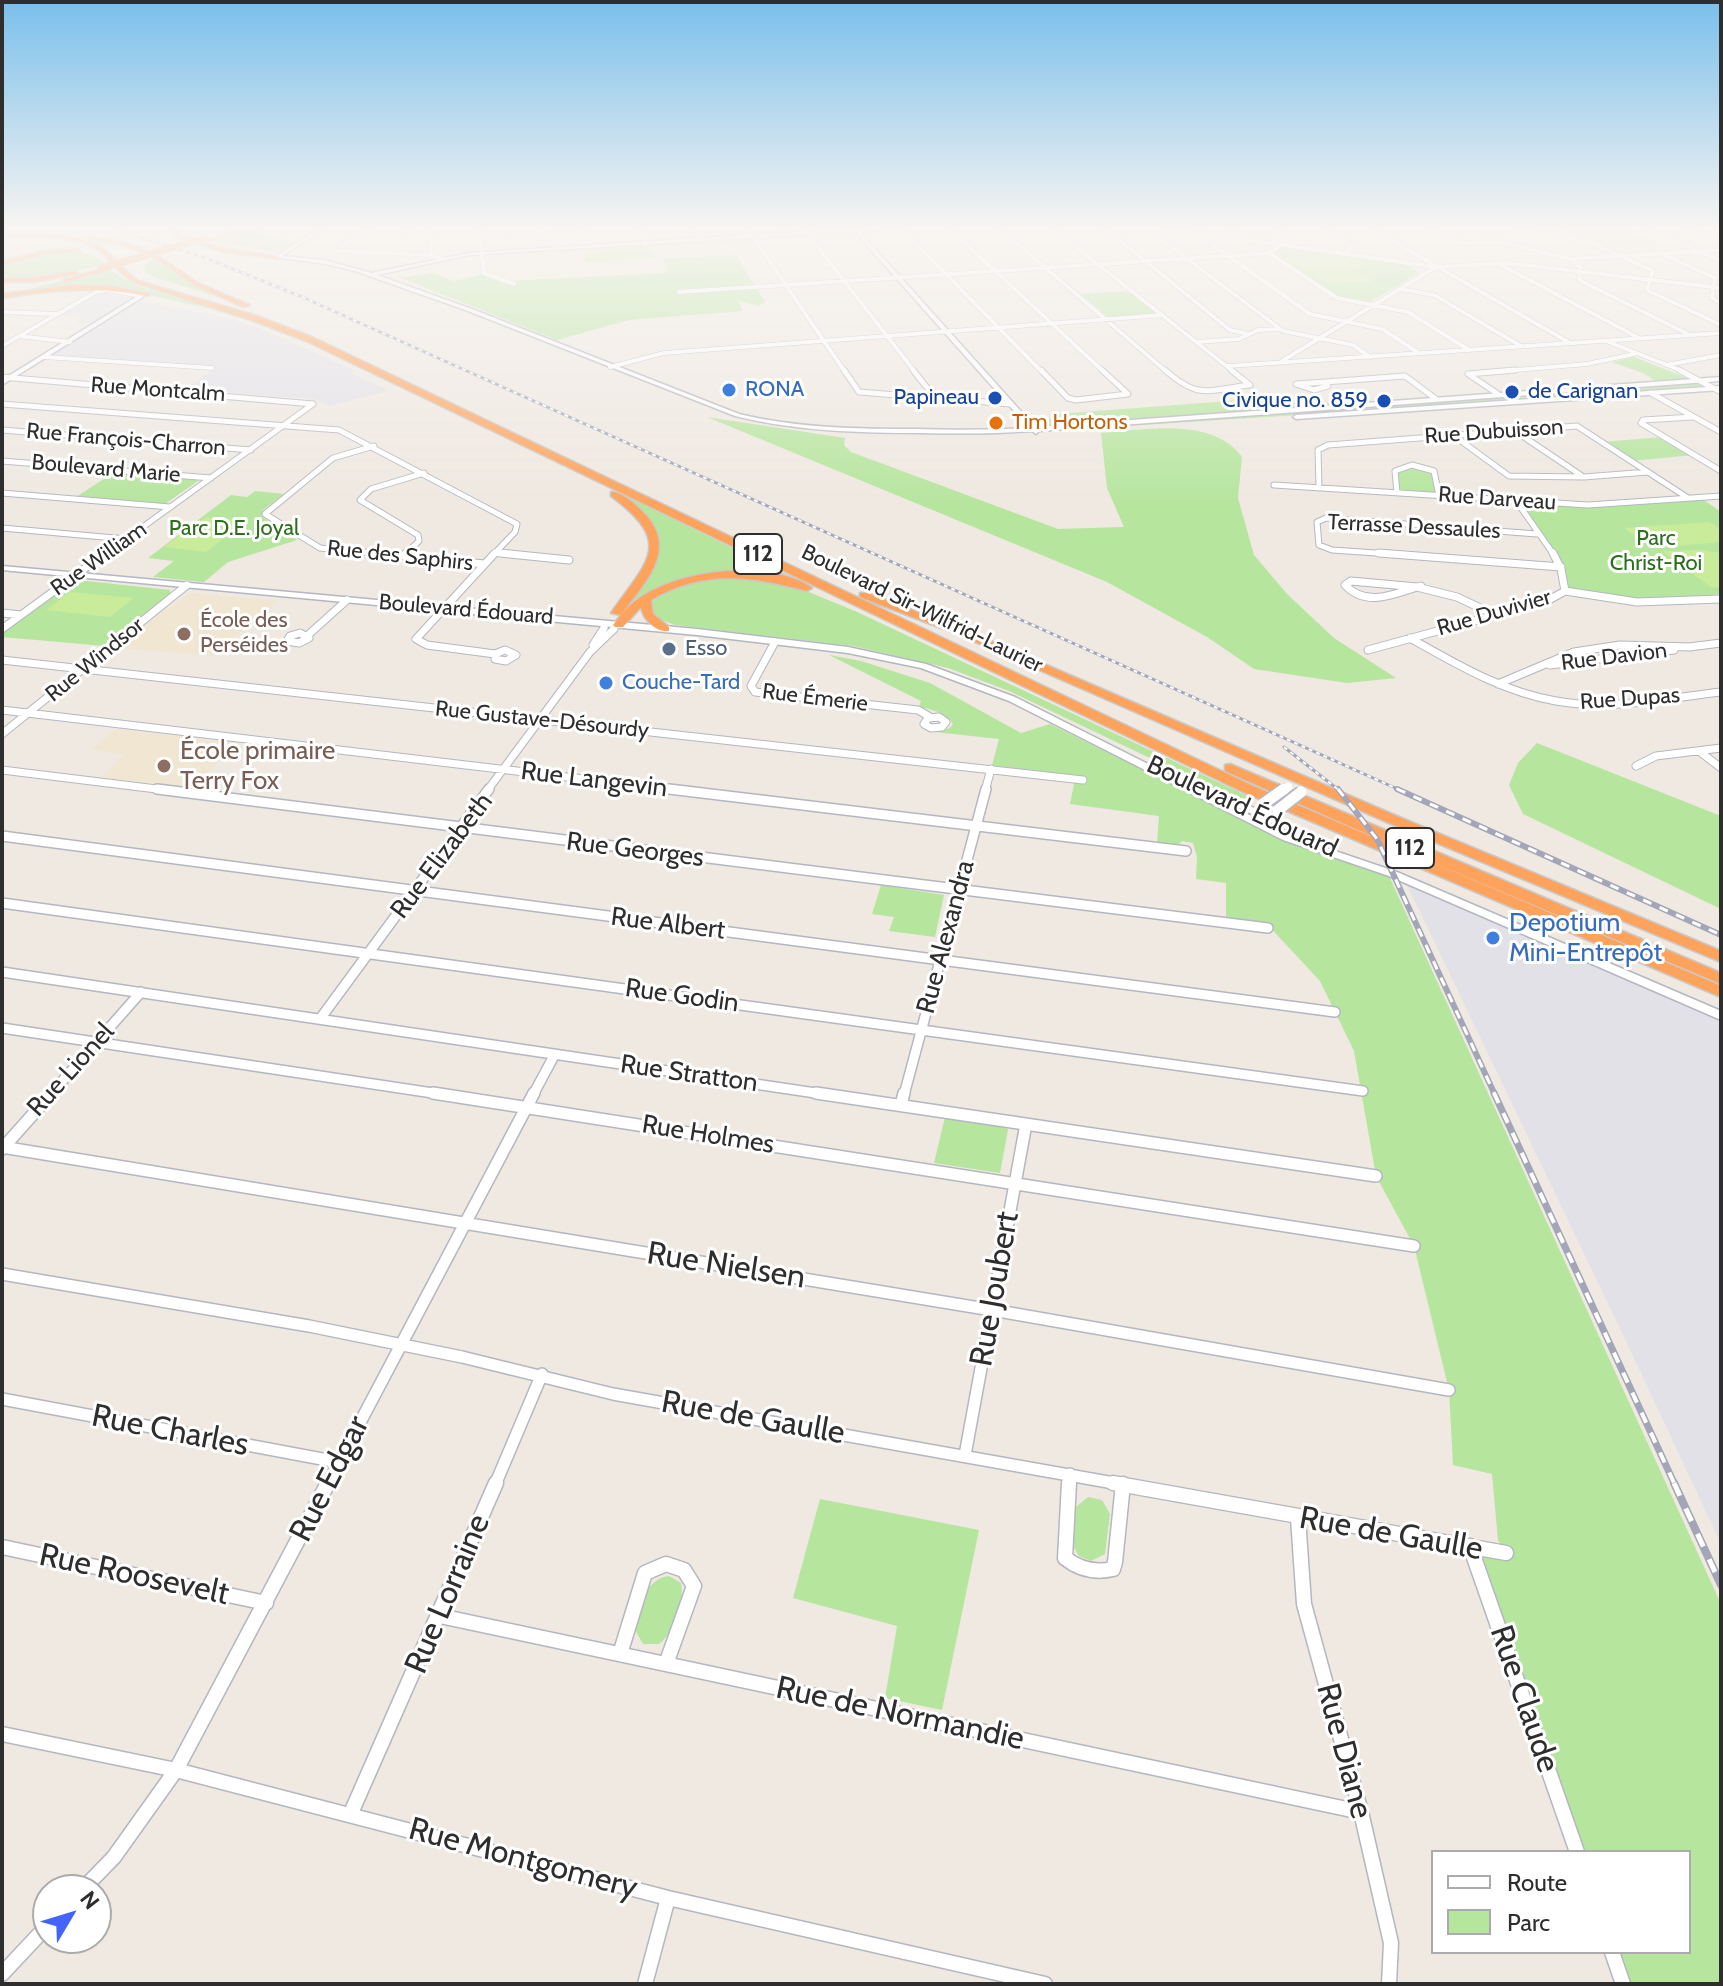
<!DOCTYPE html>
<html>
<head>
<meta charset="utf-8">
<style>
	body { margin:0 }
	#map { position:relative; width:1723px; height:1986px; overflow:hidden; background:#efe9e1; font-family:Cabin,sans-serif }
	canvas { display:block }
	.frame { position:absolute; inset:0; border:4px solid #2e2e2e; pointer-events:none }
	.legend { position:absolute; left:1431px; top:1850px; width:260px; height:104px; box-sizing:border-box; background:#fff; border:2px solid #ababab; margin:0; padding:10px 14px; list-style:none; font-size:24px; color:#2e2e2e }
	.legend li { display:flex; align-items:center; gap:16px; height:40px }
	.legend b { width:40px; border:2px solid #ababab }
	.north { position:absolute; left:32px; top:1874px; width:80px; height:80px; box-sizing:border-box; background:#fff; border:2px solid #ababab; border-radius:50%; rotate:52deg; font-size:22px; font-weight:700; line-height:32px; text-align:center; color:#2e2e2e }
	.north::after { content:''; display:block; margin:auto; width:28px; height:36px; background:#4264fb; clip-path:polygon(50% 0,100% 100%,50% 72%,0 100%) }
</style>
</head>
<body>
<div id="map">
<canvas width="1723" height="1986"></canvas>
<div class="frame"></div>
<ul class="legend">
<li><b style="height:10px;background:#fff"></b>Route</li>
<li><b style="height:22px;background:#b6e59e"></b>Parc</li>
</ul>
<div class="north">N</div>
</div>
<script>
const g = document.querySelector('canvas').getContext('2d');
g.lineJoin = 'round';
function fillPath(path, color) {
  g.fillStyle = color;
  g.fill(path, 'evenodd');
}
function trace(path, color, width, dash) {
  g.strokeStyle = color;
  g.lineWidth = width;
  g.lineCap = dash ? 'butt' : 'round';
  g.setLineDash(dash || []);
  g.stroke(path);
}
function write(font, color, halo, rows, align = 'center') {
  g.font = font + ' Cabin,sans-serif';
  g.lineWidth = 6;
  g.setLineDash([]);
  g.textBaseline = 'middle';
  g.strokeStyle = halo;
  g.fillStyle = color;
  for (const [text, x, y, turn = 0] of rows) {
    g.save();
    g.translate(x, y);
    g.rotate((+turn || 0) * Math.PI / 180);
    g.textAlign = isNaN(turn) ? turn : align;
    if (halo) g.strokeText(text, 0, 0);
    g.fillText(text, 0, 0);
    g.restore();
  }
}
fillPath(new Path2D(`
	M99,292l33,6 -34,25h-24l8,-6 -26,-1z
	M139,301l81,15 37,11 99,44 -5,2 38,18 -60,15 -14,-7 -129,-10 29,-21 -167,-11z
	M1406,883l315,137v524l-95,-203z`), '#e3e1e8');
fillPath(new Path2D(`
	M1574,228h49l54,23 -56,4 -29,-14 -32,-5z
	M750,238l9,15 -95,6 3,10 -156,11 -21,-8 -2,-16 4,-2z
	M189,593l89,8 -65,55 -102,-9 48,-39 12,-1z
	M116,729l122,14 -46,45 -90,-11 22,-22 -32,-6z`), '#f0e6d1');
fillPath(new Path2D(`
	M254,228h12l-9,4 38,12 -20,8 -65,-11z
	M1284,246l120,17 15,10 -51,30 -28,-5 -67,-45z
	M52,252c20,0 37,-3 53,12l-57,13 -46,1v-13z
	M736,255l29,47 -6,4 -27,-7 7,2 3,10 -113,9 -72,20 -161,-64 12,1 23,-5 23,9 28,-7 23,7 158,-8 5,-3 -5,-11z
	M157,258l31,24 48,21 -85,-27 -6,-4 -1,-7z
	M110,270l27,16 92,27 -119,-27 -103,8z
	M1127,291l30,23 -48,4 -28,-24z
	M1634,357l58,23 -35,2 -14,-9 -31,-11z
	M1697,383l6,3 -310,23 -8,-4z
	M1282,397l33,6 43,-4 5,4 -321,25 -8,-1 -5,-6 31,-3 -4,-4z
	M1373,405l8,5 -337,21 3,-1z
	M707,417l138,21 -1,7 7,7 207,77 66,-2 -17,-39 -6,-55c43,-3 111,-17 141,24l-4,41 16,57 33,39 47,44 62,40 -49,5 -93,-14 -47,-32 -100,-55z
	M1663,437l31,18 -63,6 -30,-19z
	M1412,465l22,6 5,25 -42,-3 -2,-22z
	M113,473l84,7 1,1 -33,23 -89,-7z
	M255,491l29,3 -21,16 -2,6 36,24 -69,22 -24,20 -51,-5 21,-16 -26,-3 83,-63 16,2z
	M626,496l174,85 -23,-4 -89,1 -32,11 -28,15c31,-46 50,-70 -6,-106z
	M1700,497l21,15v82l-45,4 -8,4 -103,-11 1,-11 -49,-78 71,3z
	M730,577l64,9 61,25 399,188 -20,-1 -225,-107 -61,-23 -95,-22 -178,-21 -21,-8 -5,-13c16,-24 55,-24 81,-27z
	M77,580l93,10v4l-65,52 -103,-9v-3z
	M829,655l32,6 69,22 91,50 29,-9 232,115 107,37 332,728v380h-98l-11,-32h77v-100h-112l-107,-306 36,7 -8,-13 -6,-66 -39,-9 -4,-75 -35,-144 -38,-70 -22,-125 -34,-70 -54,-58 -40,-6v-34l-30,-4 1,-22 -4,-14 -11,-2 -4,4 -21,-2 2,-27 -89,-12 5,-25 -84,-10 8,-30 -64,-7 15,-4 3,-4c-6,-11 -22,-15 -34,-17l2,-6z
	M1537,743l184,73v93l-198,-95 -14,-29 9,-22z
	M881,885l63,10 -9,42 -46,-6 5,-14 -22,-3z
	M945,1117l61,10 2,3 -8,43 -66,-10z
	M1088,1497l14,3 8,14 -5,40 -14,7 -12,-5 -6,-10 3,-39z
	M820,1499l159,31 -37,180 -57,-12 12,-72 -104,-28z
	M669,1576l12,7c4,18 -7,50 -22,61h-16l-8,-14c5,-21 9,-51 34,-54z`), '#b6e59e');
fillPath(new Path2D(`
	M651,246l5,12 -70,4 -3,-11z
	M1354,257l16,9 -30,3 21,4 13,9 -46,2 -39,-24z
	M206,517l40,4 -40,31 -42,-5z
	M1709,522l12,7v13l-69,6 -28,-20z
	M1702,550l19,3v34l-9,1 -50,-37z
	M70,592h1l63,6 -24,19 -64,-7z`), '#c9ec9a');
const streetFar5 = new Path2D(`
	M431,228v27
	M479,228l5,45 30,11
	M639,228l7,16
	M692,228l6,12
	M747,228l98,144
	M803,228l112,144
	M901,228l141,144
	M949,228l155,144
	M999,228l168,144
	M1052,228l182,144
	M1105,228l125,102 18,4
	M1165,228l271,39 71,-4 214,25
	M1168,228l-11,8 126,95 70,14 17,12
	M1232,228l-19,17 97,69 72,15 37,24
	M1277,228l14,10 -22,15 68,45 71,14 61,38
	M1323,228l30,19 -9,7
	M1370,228l200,115
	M1433,228l28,15 41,-1 68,17 11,9 -2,12 109,54
	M1519,228l69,13 65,30 -6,19 74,35
	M1646,228l75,33
	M1689,228l32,14
	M1554,235l14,-7
	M480,238l101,-6 4,-4
	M398,239l14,-11
	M336,251l95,4 11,4
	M336,251l32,-23
	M1662,254l53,24 -3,20 9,5
	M1570,259l151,-9
	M1501,265l138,73
	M1400,289l34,6 87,51
	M679,292l590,-39
	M2,312l54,2
	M19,336l51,6
	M1606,341l79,31
	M1197,342l42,-3 19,-9 22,-1
	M2,346l94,-54 11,-2 34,6
	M44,357l168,11
	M1282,361l154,-94
	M1666,365l55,-10
	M1228,366l493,-33
	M610,367l54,-14 499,-38
	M1492,372l95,-8 47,-10`);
const streetFar4 = new Path2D(`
	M844,370l15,22 152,12
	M913,370l23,29
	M1041,370l27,28 8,2 52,-6 -26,-24
	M1165,370c34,30 42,20 85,15l-19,-15
	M1679,370l42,22
	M2,377l311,27
	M1325,382l3,4 -14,4 -18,-6z
	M1325,382l80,-6 31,23
	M1651,393l70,39
	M1498,394l-30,-20 47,-4
	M2,404l337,26 178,94 -2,8 -22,23
	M1693,417l-50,3 -2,3 80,48
	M2,430l249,20
	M1515,431l67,45
	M1453,435l56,41 75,1 64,-5
	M374,446l-41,12 -68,56 55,34 76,7
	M2,461l209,17
	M1274,485l314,20 133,-9
	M1319,488l-1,-38 10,-5 249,-19 111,72
	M2,493l168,14
	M1397,493l-2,-22 17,-6 22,6 5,25
	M1517,502l37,53
	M2,528l124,11
	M495,553l26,2
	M104,555l209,-151
	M404,555l15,-14 -1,-6 -58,-35 11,-11 53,-16
	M1406,555l-74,-5 -13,-5 -2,-23 9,-4 211,16`);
const streetFar3 = new Path2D(`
	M376,553l108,11
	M500,553l69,7
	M1379,553l182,14
	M403,556l3,-3
	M1351,581l66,6c-25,8 -51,20 -72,-2z
	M1417,587l40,10 38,18
	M1417,587l4,-1
	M1565,591l72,11 84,-3
	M2,613l19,2
	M2,629l104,-76
	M300,633l9,5 -10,5 -12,-2 3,-5z
	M308,635l39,-35
	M1410,638c46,26 93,54 146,63 54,10 111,-3 165,-9
	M775,642l-24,44 4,6 163,18 12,7
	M593,645l11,-17
	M1689,647l32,-4
	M505,650l11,5 -10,6 -11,-2v-5z
	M1368,650l179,-49 18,-10 -4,-22 -8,-16
	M495,654l-68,-9 -11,-6 79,-86
	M2,660l1081,120
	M1550,665l124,-15
	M1498,684l76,-32 46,-7 71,2
	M2,710l683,81
	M939,717l7,5 -4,5 -11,1 -7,-4 4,-6z
	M2,734l185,-149
	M1699,751l22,17
	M1636,766l20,-10 65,-8
	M2,770l171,21
	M487,791l103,-139 24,-23
	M985,791l6,-22`);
const streetFar2 = new Path2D(`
	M157,789l1111,139
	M669,789l517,62
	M2,836l1333,176
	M2,903l1361,188
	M2,972l827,123
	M320,1019l169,-230
	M2,1028l444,67
	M50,1095l91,-103
	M533,1095l22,-41
	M904,1095l82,-306`);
const streetFar1 = new Path2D(`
	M433,1093l981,153
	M816,1093l560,83
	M901,1105l3,-12
	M2,1147l1002,165 445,78
	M2,1149l50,-56
	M2,1274l307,52 153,31 151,37 512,91
	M2,1399l336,63
	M965,1455l61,-331
	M327,1485l207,-392
	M495,1485l47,-111
	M1069,1485l1,-11`);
const street = new Path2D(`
	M1069,1483l-4,75c14,11 31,15 48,11l2,-7 8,-78
	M1113,1483l393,70
	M1298,1518l6,86 57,208 30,131 -2,41
	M1470,1546l107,306
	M2,1547l264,56
	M440,1616l921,196
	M620,1654l25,-81 21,-9 18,6 10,16 -28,78
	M2,1734l174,36 492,128 377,86
	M351,1813l145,-330
	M82,1890l32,-33 62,-87 152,-287
	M1612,1952l11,32
	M2,1974l46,-49
	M645,1984l23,-86`);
const secondary = new Path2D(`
	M320,228h6l-44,28 43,4 46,13 98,-20 383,-25h46l-38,4 175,195 686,-50v4l-682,50 -3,3 -4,-3c-38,3 -75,3 -112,2 -62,0 -125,-2 -185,-17l-267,-105 -113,-40 -30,-7 -51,-7zM855,232l174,196c-38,2 -75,2 -112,1 -59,0 -120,-1 -178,-15l-267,-105 -95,-34 92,-20z
	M141,294l2,3 -141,88v-5z
	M1721,386v4l-425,29 -3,-2 3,-2z
	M2,566l695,63 151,18 78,17 89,33 276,139 106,36 324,139v9l-332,-144 -106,-36 -274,-139 -88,-33 -73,-15 -151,-18 -695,-65z
	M1241,802l82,37 1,2 -5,3 -4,-1 -78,-36 -1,-2z`);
const highway = new Path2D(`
	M172,228h6l3,7 42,13 57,9 -3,2 -55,-7 -46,-15z
	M240,228h11l-39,13 -5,-1z
	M2,234c31,0 79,-4 105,17 12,10 19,22 32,30l118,35 55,21 941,449 468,200v11l-478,-205 -937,-451 -55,-21 -116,-37c-14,-7 -21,-20 -33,-30 -25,-20 -70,-15 -100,-15z
	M86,236l34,5 33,11 45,31 52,22 -7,2 -49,-22 -45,-31 -30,-9 -35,-6z
	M79,248l2,3 -38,4 -41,10v-4l41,-10z
	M107,267l2,3 -43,12 -3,-2z
	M76,271l2,3 -46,8h-30v-4h30z
	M74,285l37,1 40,8 -4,2c-49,-10 -96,-6 -145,2v-4z
	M611,492c11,0 23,11 31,19 38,38 4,69 -20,103 35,-44 145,-58 190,-26l-5,3c-56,-15 -104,-22 -156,9l2,14 16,13v4c-13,2 -26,-12 -28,-24l-18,20h-8l-2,-2 8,-10 -10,-2c38,-54 63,-70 0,-117z
	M860,593h8l97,37 434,187 322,134v11l-332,-139 -432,-189 -97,-37z
	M1230,764l491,209v11l-311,-131 -185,-82v-6z`);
trace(streetFar5, '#b4b7c1', 5);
trace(streetFar4, '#b4b7c1', 7);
trace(streetFar3, '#b4b7c1', 9);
trace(streetFar2, '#b4b7c1', 12);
trace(streetFar1, '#b4b7c1', 14);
trace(street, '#b4b7c1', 17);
trace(secondary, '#b4b7c1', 3);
trace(highway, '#c9c9c9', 3);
trace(streetFar5, '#fff', 4);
trace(streetFar4, '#fff', 5);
trace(streetFar3, '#fff', 7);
trace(streetFar2, '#fff', 9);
trace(streetFar1, '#fff', 11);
trace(street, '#fff', 14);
fillPath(secondary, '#fff');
fillPath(highway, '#ffa35c');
const railFar3 = new Path2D(`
	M114,228l94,31 92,37 1102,495
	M1284,747l56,44`);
const railFar2 = new Path2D(`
	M1338,789l39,50 118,256
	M1397,789l324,146`);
const railFar1 = new Path2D(`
	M1494,1093l181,392`);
const rail = new Path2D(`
	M1674,1483l47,102`);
trace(railFar3, '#a3a6b8', 3);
trace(railFar2, '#a3a6b8', 6);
trace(railFar1, '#a3a6b8', 7);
trace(rail, '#a3a6b8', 8);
trace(railFar3, '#fff', 2, [4]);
trace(railFar2, '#fff', 3, [9]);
trace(railFar1, '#fff', 4, [11]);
trace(rail, '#fff', 5, [14]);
const secondaryBridgeFar1 = new Path2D(`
	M1282,791l6,-4`);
const secondaryBridge = new Path2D(`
	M1263,804l21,-15
	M1278,810l23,-18`);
const highwayBridge = new Path2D(`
	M102,268l103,-30`);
trace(secondaryBridgeFar1, '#b4b7c1', 11, []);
trace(secondaryBridge, '#b4b7c1', 14, []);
trace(highwayBridge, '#c9c9c9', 8, []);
trace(secondaryBridgeFar1, '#fff', 9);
trace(secondaryBridge, '#fff', 11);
trace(highwayBridge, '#ffa35c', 7);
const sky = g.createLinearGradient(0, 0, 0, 506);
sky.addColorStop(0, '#7abfeb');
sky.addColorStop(0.45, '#f8f5f2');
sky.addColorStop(1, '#f8f5f200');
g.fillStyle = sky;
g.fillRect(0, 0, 1723, 506);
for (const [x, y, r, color] of [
	[729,390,8,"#3f7fe0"],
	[1512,392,8,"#1a4fb4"],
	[995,398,8,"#1a4fb4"],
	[1384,401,8,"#1a4fb4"],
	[996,423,8,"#e8710a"],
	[184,634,8,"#8d6e63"],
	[669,649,8,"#5c6f8a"],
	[606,683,8,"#3f7fe0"],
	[164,766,8,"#8d6e63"],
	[1493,938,8,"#3f7fe0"]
]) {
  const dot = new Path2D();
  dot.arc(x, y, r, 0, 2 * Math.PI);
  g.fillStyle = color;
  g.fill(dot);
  trace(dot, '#fff', 3);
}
write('22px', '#2e2e2e', '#fff', [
	["Rue Montcalm",158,390,4],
	["Rue Dubuisson",1494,432,-4],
	["Rue François-Charron",126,440,5],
	["Boulevard Marie",106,469,5],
	["Rue Darveau",1497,499,4],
	["Terrasse Dessaules",1414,527,3],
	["Rue des Saphirs",400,556,6],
	["Rue William",99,559,-35],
	["Boulevard Sir-Wilfrid-Laurier",922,609,26],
	["Boulevard Édouard",466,610,5],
	["Rue Duvivier",1494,613,-16],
	["Rue Davion",1614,657,-7],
	["Rue Windsor",95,660,-39],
	["Rue Émerie",815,698,7],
	["Rue Dupas",1630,699,-4],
	["Rue Gustave-Désourdy",542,720,6]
]);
write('22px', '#366cbe', '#fff', [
	["RONA",745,390],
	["Couche-Tard",622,683]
], 'left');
write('22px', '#164399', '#fff', [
	["de Carignan",1528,392,"left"],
	["Papineau",979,398],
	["Civique no. 859",1368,401]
], 'right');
write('22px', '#c56008', '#fff', [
	["Tim Hortons",1012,423]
], 'left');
write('22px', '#2c6e1b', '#fff', [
	["Parc D.E. Joyal",234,529],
	["Parc",1656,539],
	["Christ-Roi",1656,564]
]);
write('22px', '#785e54', '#fff', [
	["École des",200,621],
	["Perséides",200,646]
], 'left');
write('22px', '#4e5e75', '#fff', [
	["Esso",685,649]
], 'left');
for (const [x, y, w] of [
	[758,554,48],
	[1410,848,48]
]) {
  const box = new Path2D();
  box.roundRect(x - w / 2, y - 20, w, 40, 6);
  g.fillStyle = '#fff';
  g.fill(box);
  trace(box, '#2e2e2e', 2);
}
write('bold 24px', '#2e2e2e', null, [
	["112",758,554],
	["112",1410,848]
]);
write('26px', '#785e54', '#fff', [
	["École primaire",180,751],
	["Terry Fox",180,781]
], 'left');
write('26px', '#2e2e2e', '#fff', [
	["Rue Langevin",594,780,7],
	["Boulevard Édouard",1242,807,25],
	["Rue Georges",635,850,7],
	["Rue Elizabeth",442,856,-53],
	["Rue Albert",668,924,7],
	["Rue Alexandra",946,937,-75],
	["Rue Godin",682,996,8],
	["Rue Lionel",71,1070,-48],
	["Rue Stratton",689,1074,8],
	["Rue Holmes",708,1135,9]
]);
write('26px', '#366cbe', '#fff', [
	["Depotium",1509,923],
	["Mini-Entrepôt",1509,953]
], 'left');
write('32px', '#2e2e2e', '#fff', [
	["Rue Nielsen",726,1266,9],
	["Rue Joubert",995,1289,-80],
	["Rue de Gaulle",753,1418,10],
	["Rue Charles",170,1431,11],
	["Rue Edgar",330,1479,-63],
	["Rue de Gaulle",1391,1534,10],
	["Rue Roosevelt",134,1575,12],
	["Rue Lorraine",448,1594,-67],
	["Rue Claude",1524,1699,71],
	["Rue de Normandie",900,1714,12],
	["Rue Diane",1344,1751,75],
	["Rue Montgomery",523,1859,15]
]);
</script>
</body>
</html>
